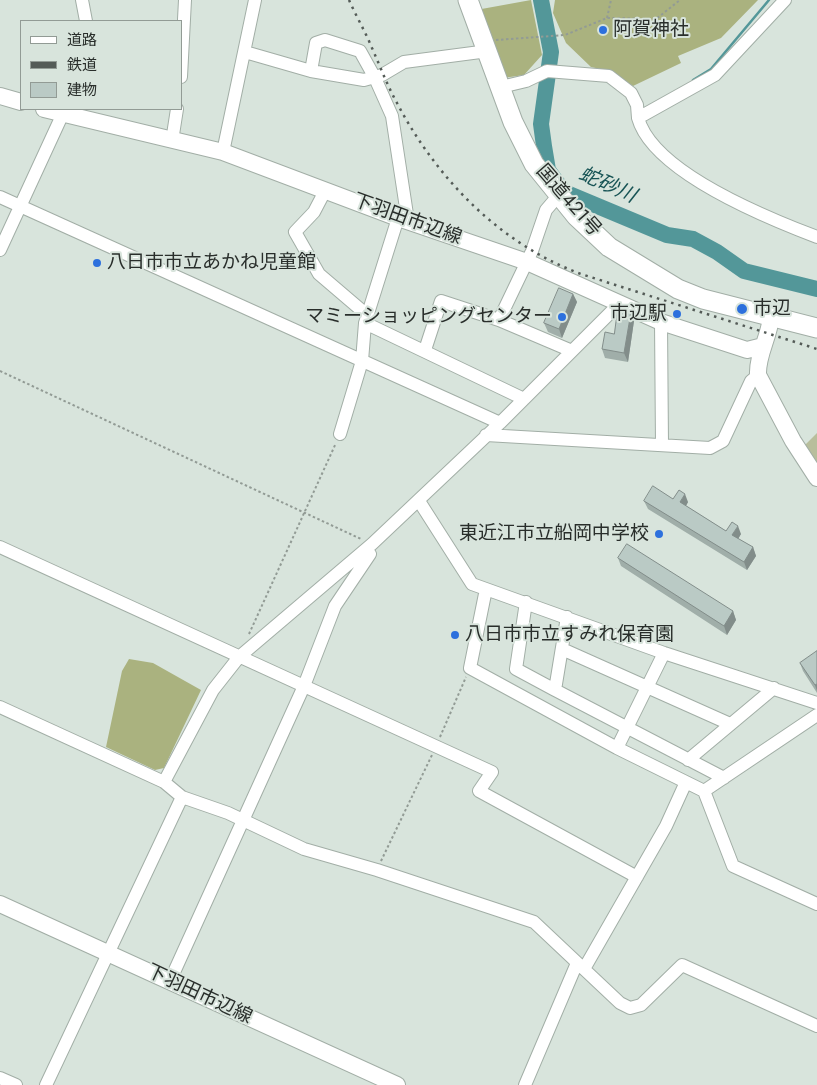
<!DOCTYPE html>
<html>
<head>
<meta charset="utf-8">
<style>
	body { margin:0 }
	#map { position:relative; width:817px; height:1085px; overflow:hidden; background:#d8e4dc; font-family:Jost,"Noto Sans JP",sans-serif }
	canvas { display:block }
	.legend { position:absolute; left:20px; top:20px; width:162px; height:90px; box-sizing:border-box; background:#d8e4dc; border:1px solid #929b95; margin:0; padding:6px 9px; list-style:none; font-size:15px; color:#292e2b }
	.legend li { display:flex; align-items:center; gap:10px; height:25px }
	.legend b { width:25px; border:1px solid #929b95 }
</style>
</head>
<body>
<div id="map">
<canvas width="817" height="1085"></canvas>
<ul class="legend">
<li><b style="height:6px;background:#fff"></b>道路</li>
<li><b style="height:6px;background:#545b57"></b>鉄道</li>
<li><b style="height:14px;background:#bacac5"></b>建物</li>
</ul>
</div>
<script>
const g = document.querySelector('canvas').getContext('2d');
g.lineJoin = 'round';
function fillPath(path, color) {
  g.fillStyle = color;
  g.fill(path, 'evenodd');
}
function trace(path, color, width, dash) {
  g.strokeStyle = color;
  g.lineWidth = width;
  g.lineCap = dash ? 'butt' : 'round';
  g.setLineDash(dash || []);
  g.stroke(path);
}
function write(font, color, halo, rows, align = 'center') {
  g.font = font + ' Jost,"Noto Sans JP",sans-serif';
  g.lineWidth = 4;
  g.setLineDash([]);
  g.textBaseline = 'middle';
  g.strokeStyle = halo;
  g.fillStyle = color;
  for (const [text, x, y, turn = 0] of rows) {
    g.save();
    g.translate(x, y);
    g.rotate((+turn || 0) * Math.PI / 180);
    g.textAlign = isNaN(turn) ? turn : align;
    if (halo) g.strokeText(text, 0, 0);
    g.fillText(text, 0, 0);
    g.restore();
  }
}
fillPath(new Path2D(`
	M817,433v31l-12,-19z`), '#b8be9c');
fillPath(new Path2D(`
	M531,0l11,55 -18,20 -21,3 -27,-68z
	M555,0h203l-37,38 -43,18 3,7 -48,23 -24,-15 -18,-4 -25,-24 -13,-30z
	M129,659l24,4 48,27 -37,78 -9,2 -49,-23 16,-76z`), '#aab27f');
trace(new Path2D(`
	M693,80l18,-11 58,-69`), '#539799', 2.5);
trace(new Path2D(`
	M541,0l10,52 -10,72 3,22 4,24 16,22 103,43 26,4 24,13 27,19 73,18`), '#539799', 16);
const minor = new Path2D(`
	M82,0l4,21
	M245,52l66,19 53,9 18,-5 22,-13 84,-11
	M311,71l5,-28 9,-3 35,11 15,27 17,38 16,105
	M181,77l4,-77
	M501,87l25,-6 21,-10 62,5 22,17 6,12 1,13 77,-43 70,-75
	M638,118c15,54 129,100 179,119
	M172,141l5,-32
	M223,152l32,-152
	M325,191l-11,21 -19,20 24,42 48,41
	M0,197l500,226
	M0,250l65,-141
	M499,320l33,-69 14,-41 12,-14
	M661,322l1,123
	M365,323l159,76
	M425,350l16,-49 58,19 73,31
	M340,434l22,-73 3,-38 33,-105
	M486,435l224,13 13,-7 28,-60 7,-6
	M419,501l53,83 192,69 153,50
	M0,547l492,225 -13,19 158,86
	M486,589l-16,79 147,80 87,43 29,75 84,38
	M526,602l-10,67 39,21
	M567,617l-12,73 169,88
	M562,649l168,75
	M0,707l164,75 18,15 46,16 76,36 73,21 157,52 86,81 10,5 11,-3 41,-40 135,61
	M617,748l47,-95
	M688,760l86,-72
	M164,782l49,-92 26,-33 133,-113 128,-121 120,-120
	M704,791l113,-76
	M584,969l82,-143 20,-44
	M170,981l134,-295 31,-80 35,-52
	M0,1078l16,7
	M46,1085l136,-288
	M525,1085l52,-122`);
const major = new Path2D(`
	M0,96l21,6
	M44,109l179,43 175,66 129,44 134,60 86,28 16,-4
	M771,317c-2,21 -14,38 -13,58l35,66 24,37
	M0,904l397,181`);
const highway = new Path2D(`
	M468,0l45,122 21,42 42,52 33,31 69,42 25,10 114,29`);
trace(minor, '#a2aea6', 14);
trace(major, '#a2aea6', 18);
trace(highway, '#a2aea6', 21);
trace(new Path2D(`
	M607,18l4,-18
	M496,40l69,-5 42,-17 49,1 24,-19
	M0,371l361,168
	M249,634l87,-191
	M440,737l26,-60
	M381,861l51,-106`), '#929b95', 2, [2.5, 2.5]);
trace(minor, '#fff', 12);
trace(major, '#fff', 16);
trace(highway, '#fff', 19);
trace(new Path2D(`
	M349,0c7,16 16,31 23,48 8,18 15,37 25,55 40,76 103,141 184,171l236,75`), '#545b57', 2.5, [2.5, 5]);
fillPath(new Path2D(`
	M573,294l4,8 -15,36 -14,-6 -4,-9z
	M634,321l-6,41 -23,-4 -3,-9 12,-15z
	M673,499l15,3 -2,4 40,25 15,3 -3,5 15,8 3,9 -9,14 -99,-61 -4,-8z
	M618,558l115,53 3,9 -9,15 -106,-69z
	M817,651v42l-14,-22 -3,-8z`), '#a0aea9');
fillPath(new Path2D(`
	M573,294l4,8 -15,36 -3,-9z
	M631,312l3,9 -6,41 -4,-9z
	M685,494l3,8 -5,9 -3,-9z
	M738,526l3,8 -6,10 -3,-9z
	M753,547l3,9 -9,14 -3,-8z
	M733,611l3,9 -9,15 -3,-9z
	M817,684v7l-2,-6z`), '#828d8a');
const building = new Path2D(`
	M559,288l14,6 -14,35 -15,-6z
	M618,309l13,3 -7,41 -22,-4 3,-17 9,2z
	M653,486l20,13 6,-9 6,4 -5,8 46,29 6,-9 6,4 -6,9 21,12 -9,15 -100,-61z
	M627,544l106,67 -9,15 -106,-68z
	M817,651v33l-2,1 -15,-22z`);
fillPath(building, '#bacac5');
trace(building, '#828d8a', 1);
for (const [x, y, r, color] of [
	[603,30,5,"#2d70dd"],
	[97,263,5,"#2d70dd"],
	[742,309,6,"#2d70dd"],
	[677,314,5,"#2d70dd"],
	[562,317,5,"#2d70dd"],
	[659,534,5,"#2d70dd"],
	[455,635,5,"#2d70dd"]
]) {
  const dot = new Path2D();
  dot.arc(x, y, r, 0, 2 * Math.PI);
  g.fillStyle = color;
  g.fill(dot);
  trace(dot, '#d8e4dc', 2);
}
write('19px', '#292e2b', '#d8e4dc', [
	["阿賀神社",613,30],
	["八日市市立あかね児童館",107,263],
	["市辺",753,309],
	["市辺駅",667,314,"right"],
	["マミーショッピングセンター",552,317,"right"],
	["東近江市立船岡中学校",649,534,"right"],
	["八日市市立すみれ保育園",465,635]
], 'left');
write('19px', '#292e2b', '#d8e4dc', [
	["国道421号",568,201,49],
	["下羽田市辺線",407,220,20],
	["下羽田市辺線",199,995,25]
]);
write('italic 20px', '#185455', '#d8e4dc', [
	["蛇砂川",607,186,24]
]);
</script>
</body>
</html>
